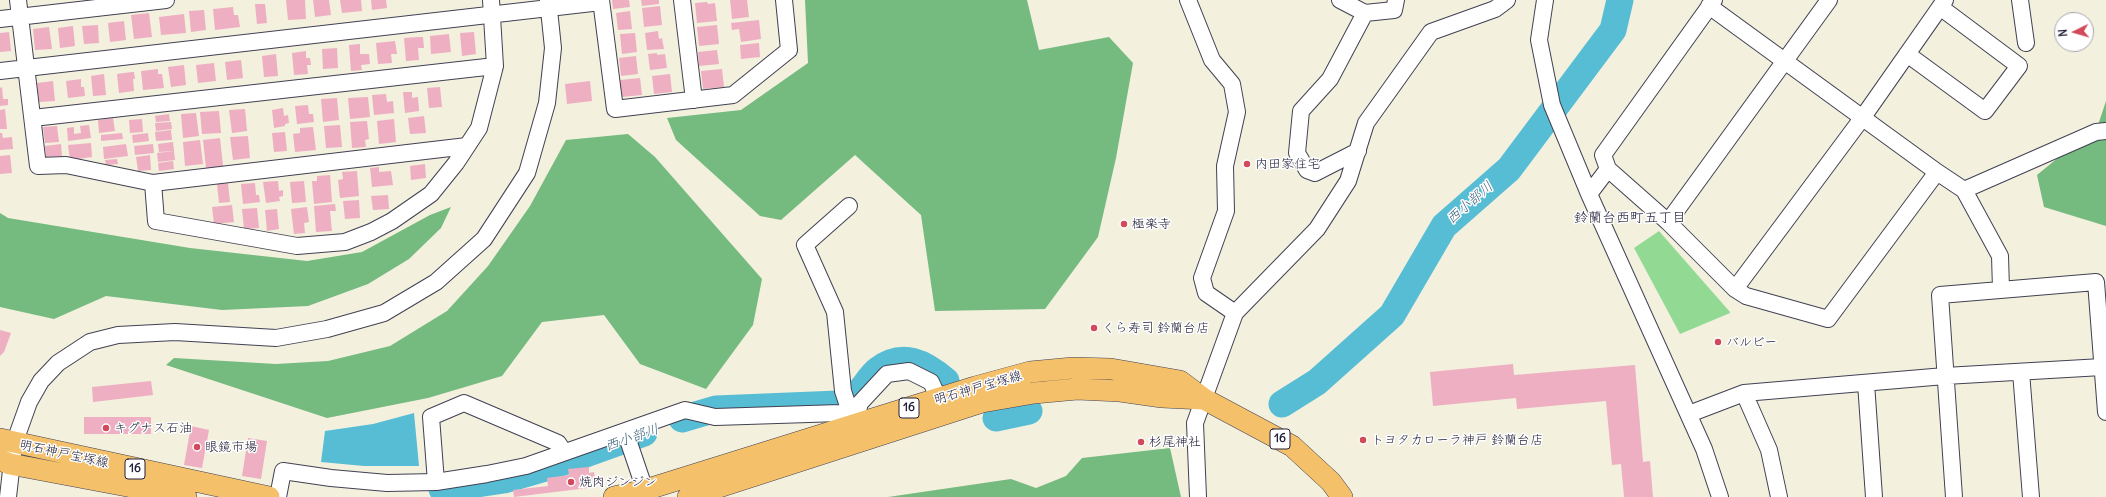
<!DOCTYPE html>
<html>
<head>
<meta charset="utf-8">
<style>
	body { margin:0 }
	#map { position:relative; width:2106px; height:497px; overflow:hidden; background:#f3f0de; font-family:Delius,sans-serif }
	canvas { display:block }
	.north { position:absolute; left:2054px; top:12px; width:40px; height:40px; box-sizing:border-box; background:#fff; border:1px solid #a7a7b1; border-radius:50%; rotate:265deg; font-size:11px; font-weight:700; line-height:16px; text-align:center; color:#22223b }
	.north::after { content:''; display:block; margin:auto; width:14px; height:18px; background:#d1495b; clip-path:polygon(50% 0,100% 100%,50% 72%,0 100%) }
</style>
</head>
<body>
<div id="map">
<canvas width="2106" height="497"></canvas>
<div class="north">N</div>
</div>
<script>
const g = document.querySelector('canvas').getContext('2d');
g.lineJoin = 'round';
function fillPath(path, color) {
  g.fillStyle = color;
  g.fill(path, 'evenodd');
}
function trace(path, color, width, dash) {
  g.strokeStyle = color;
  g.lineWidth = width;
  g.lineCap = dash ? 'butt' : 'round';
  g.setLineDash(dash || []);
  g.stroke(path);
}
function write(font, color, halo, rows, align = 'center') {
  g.font = font + ' Delius,"Klee One",sans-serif';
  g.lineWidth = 3;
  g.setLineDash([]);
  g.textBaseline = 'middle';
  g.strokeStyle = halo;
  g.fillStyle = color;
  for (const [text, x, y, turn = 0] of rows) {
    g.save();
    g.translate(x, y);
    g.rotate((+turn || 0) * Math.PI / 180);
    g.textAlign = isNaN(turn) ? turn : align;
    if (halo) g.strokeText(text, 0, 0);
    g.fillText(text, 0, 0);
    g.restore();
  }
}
fillPath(new Path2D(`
	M1659,231l71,81v1l-50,21 -46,-86z`), '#92da94');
fillPath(new Path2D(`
	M805,0h222l12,50 70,-13 24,26 -17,95 -18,79 -53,72 -110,2 -14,-96 -66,-60 -74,65 -21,-4 -84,-76 -9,-22 74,-8 67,-47z
	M2106,101v125l-62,-19 -7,-32 61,-50z
	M628,134l27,23 107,122 -9,46 -47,64 -66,-25 -36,-49 -62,7 -40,54 -74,22 -101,20 -161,-53 8,-7 102,6 52,-3 62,-15 57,-35 41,-45 42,-60 36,-66z
	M451,207l-10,21 -32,31 -41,25 -60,22 -86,4 -116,-14 -52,23 -54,-12v-94l8,5 182,30 117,13 55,-9 68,-37z
	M1170,448l11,49h-293l123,-18 25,9 30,-12 16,-18z`), '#75ba7e');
fillPath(new Path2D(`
	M414,413l5,53h-55l-43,-4 4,-31 48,-7z`), '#57bdd5');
trace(new Path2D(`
	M1282,404l35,-22 75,-67 52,-89 65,-57 104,-139 7,-30
	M996,418l33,-7
	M682,419l34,-10 122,-5c6,-2 13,-5 17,-8 9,-7 14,-19 23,-26 25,-19 47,-7 68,11
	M442,489l62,-9 48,-14 92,-33`), '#57bdd5', 27);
fillPath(new Path2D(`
	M286,0h19l1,19 -18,1z
	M313,0h16l2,15 -16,2z
	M340,0h21l1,11 -20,2z
	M371,0h15l1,8 -15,2z
	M612,0h17l1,7 -17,2z
	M641,0h18v4l-17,2z
	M730,0h17l2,17 -17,2z
	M707,2l1,2 7,-1 2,18 -20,2 -2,-20z
	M255,4h10l2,19 -10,1z
	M660,6l2,19 -18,2 -2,-19z
	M233,7l1,8h4l2,12 -25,3 -2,-21z
	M204,10l2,20 -15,2 -2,-21z
	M630,11l2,18 -14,1 -2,-17z
	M149,13l3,24 -18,2 -3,-24z
	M184,14l2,19 -25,2 -2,-18z
	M759,20l2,19 -20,3 -2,-13 -7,1 -1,-7z
	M124,21l2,19 -16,2 -2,-19z
	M98,25l1,18 -15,1 -2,-18z
	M717,25l2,19 -20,2 -2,-19z
	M73,26l2,20 -15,2 -2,-20z
	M49,27l3,22 -17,1 -2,-21z
	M658,31l1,8 3,-1 2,11 -17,1 -2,-17z
	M9,32l2,19 -11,1v-19z
	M474,32l2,22 -14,2 -2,-23z
	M635,33l2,19 -15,2 -2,-20z
	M449,34l2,18 -20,2 -1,-18z
	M417,37h6l1,11h-6l1,12 -13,1 -2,-23z
	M395,41l2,13h-6l1,9 -14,1 -2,-21z
	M759,43l1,14 -19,2 -1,-14z
	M360,44v10h9l1,10 -9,1 1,5 -11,1 -2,-26z
	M337,48l1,20 -15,1 -1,-20z
	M717,50l2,14 -20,2 -1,-14z
	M306,51v7h4l1,7h-4l1,9 -14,1 -2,-22z
	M657,53v2l8,-1 2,14 -17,2 -2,-16z
	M276,54l2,22 -14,1 -2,-21z
	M636,56l2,18 -17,2 -2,-18z
	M241,60l2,18 -16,2 -2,-18z
	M214,63l2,18 -18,2 -2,-18z
	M184,65l2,20 -15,2 -3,-20z
	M158,69v5h4l2,14 -21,2 -2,-19z
	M722,69l2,18 -21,2 -2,-18z
	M132,72h2l1,7h-2l1,12 -15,2 -2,-19z
	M104,74l2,21 -13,1 -2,-20z
	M670,74l2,18 -18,2 -2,-18z
	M640,78l2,17 -20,2 -2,-17z
	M81,79v8h3l1,9 -17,2 -2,-17z
	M53,81l2,20 -16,1 -2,-19z
	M590,81l2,20 -25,3 -2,-20z
	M2,87l1,12h5v6l-8,1v-18z
	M440,87l2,20 -13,1 -2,-20z
	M403,92h9v6l6,-1 1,14 -14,2z
	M386,94l1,8 6,-1 1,12 -20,2 -2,-20z
	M368,97l2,20 -20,2 -2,-21z
	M337,98l2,22 -16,2 -2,-23z
	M308,105l1,9h4l1,8 -17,2 -2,-18z
	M283,108l1,8 4,-1 1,8 -4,1v2l-11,2 -2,-18z
	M5,109l2,20h-7v-19z
	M245,109l2,22 -15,2 -3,-23z
	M219,111l2,22 -19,1 -2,-22z
	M196,113l3,23 -16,2 -2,-24z
	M169,114l1,7 -14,1 -1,-6z
	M424,116l2,17 -16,1 -2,-16z
	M113,118l2,13 -16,2 -1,-13z
	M142,119l1,13 -13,1 -1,-13z
	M394,119l2,23 -17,2 -2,-23z
	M367,121l2,18 -4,1 1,7 -14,1 -2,-26z
	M171,122l1,7 -16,2 -1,-8z
	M89,125l2,13 -23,3 -1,-13 7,-1v7l7,-1 -1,-7z
	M340,125l2,22 -16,1 -2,-22z
	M57,126l2,16 -14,1 -2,-16z
	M313,127l3,23 -21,2 -2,-18 7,-1v-5z
	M171,130l1,10 -16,1 -1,-9z
	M285,132l2,19 -13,1 -2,-19z
	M0,133h2l1,5 9,-1 1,12 -13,1z
	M122,133l1,6 -22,2v-6z
	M148,133l1,8 -16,2 -1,-8z
	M248,136l2,22 -17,2 -3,-23z
	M220,138l3,28 -17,2 -3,-28z
	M200,140l3,24 -18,2 -2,-24z
	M173,142l1,9 -15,1 -1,-8z
	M91,143l1,14 -22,3 -2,-15z
	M61,144l1,12 -16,1 -1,-11z
	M126,144l2,12 -24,3 -1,-12z
	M153,144l1,9 -19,2 -1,-9z
	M174,151l1,9 -17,2 -1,-9z
	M10,155l2,18 -12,1v-18z
	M150,155l1,15 -13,1 -2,-14z
	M117,159l1,5 -12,1 -1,-5z
	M173,161l1,8 -15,2 -1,-8z
	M425,164l1,14 -15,2 -1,-14z
	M379,167v5l12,-1 2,14 -21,2 -2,-19z
	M357,171l2,25 -19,2 -2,-18 5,-1 -1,-7z
	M330,175l2,27 -18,2 -2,-23h5v-5z
	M278,181l1,10 4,-1v6l-4,1 1,4 -14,2 -3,-21z
	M304,181l2,21 -14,1 -2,-21z
	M228,183l2,19 -11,1 -2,-19z
	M255,183l1,12h3l1,7 -17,2 -2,-20z
	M388,195l1,14 -16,1 -2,-14z
	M359,200l1,18 -15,1 -2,-18z
	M335,204l1,7h-6l2,20 -16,1 -2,-26z
	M232,205l2,17 -20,2 -2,-17z
	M307,207l2,15 -5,1 1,10 -11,1 -3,-25z
	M257,208l2,20 -15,1 -2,-20z
	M277,209l2,20 -12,2 -2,-21z
	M0,330l11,3 -7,19 -4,4z
	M1513,364l1,11 121,-10 8,97 7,-1 3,36h-29l-3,-33 -9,1 -6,-64 -89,8 -1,-11 -83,8 -3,-34z
	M151,381l2,14 -60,7 -1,-15z
	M84,417h67v17h-67z
	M191,426l18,4 -7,38 -18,-3z
	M248,438l19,3 -6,38 -19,-3z
	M589,467v6l5,-1 2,15 -82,10 -1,-7 35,-4 -1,-8 22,-3 -1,-6z`), '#edafc1');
const minor = new Path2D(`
	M18,0l20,166 28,-1 87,18 314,-37
	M601,0l14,109 118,-14 56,-45 -5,-50
	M682,0l12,100
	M1188,0l24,60 20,24 5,28 -12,54 1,45 -24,67 4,15 29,20
	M1340,0l25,13 29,-3 2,-10
	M1545,0l-6,40 13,65 37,89 115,255 16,48
	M1714,0l-111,155 5,14 60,53 67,67 11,7 82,23 109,-147
	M2020,0l6,43
	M1709,6l228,166 27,18 36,66 1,33
	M0,19l166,-19
	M1907,54l78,57 34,-45 -79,-59
	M0,71l601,-69
	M33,118l462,-52
	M1358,151l-43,22 -8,-3 -10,-17 4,-42 29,-32 35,-66
	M153,183l3,38 141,25 48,-4 26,-10 21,-11 39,-27 25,-31 23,-35 16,-62 -4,-66
	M1964,190l132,-58 10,-1
	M1589,194l19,-25
	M849,206l-44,39 30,67 8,79 11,33
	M1668,222l161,-222
	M1735,289l128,-172 82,-117
	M2021,372l10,125
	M1866,383l8,114
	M1744,393l25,57 10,47
	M1689,414l55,-21 201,-17 157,-9
	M854,426l6,-23 27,-29 22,-3 22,11 8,17
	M625,431l20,59
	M436,482l-5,-65 33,-14 94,40 6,9
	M8,497l6,-53 15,-42 12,-21 17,-18 32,-21 28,-7 57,-3 101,6 51,-9 57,-16 52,-31 48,-43 43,-66 20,-70 6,-55 -5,-48
	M278,497l5,-26 48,7 56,5 49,-1 51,-8 39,-8 159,-56 30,7 125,-4 14,13
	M1198,497l-3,-74 40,-110 82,-84 31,-48 18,-58 65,-91 64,-23 12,-9
	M1954,497l-14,-202 156,-13 10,130`);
const major = new Path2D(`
	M0,439l269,58
	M0,460l10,4 176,33
	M614,497l31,-7 330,-103 55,-15 43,-4 38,1 69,12 24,18 88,47 39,36 11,15
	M688,497l294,-95 52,-9 43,-4 43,2 42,6 42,2`);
trace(minor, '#414153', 18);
trace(major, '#414153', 22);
trace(minor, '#fff', 16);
trace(major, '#f4c16a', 21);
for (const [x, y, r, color] of [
	[1247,164,4,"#d1495b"],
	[1124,224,4,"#d1495b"],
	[1094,328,4,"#d1495b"],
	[1718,342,4,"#d1495b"],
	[106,428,4,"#d1495b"],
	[1363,440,4,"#d1495b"],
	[1141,442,4,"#d1495b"],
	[197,447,4,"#d1495b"],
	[571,482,4,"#d1495b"]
]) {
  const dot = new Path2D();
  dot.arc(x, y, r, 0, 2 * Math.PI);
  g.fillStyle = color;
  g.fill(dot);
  trace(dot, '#fff', 1.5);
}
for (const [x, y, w] of [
	[909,408,20],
	[1280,439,20],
	[135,469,20]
]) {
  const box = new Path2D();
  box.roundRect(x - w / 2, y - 10, w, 20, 3);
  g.fillStyle = '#fff';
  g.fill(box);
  trace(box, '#22223b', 1);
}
write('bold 12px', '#22223b', null, [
	["16",909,408],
	["16",1280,439],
	["16",135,469]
]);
write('13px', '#22223b', '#fff', [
	["内田家住宅",1255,164],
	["極楽寺",1132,224],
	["くら寿司 鈴蘭台店",1102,328],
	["バルビー",1726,342],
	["キグナス石油",114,428],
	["トヨタカローラ神戸 鈴蘭台店",1371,440],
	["杉尾神社",1149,442],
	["眼鏡市場",205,447],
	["焼肉ジンジン",579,482]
], 'left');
write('13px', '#22223b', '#fff', [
	["明石神戸宝塚線",978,388,-16],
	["明石神戸宝塚線",64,454,12]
]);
write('italic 14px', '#376079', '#fff', [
	["西小部川",1470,203,-41],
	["西小部川",632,438,-19]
]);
write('14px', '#22223b', '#fff', [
	["鈴蘭台西町五丁目",1630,218]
]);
</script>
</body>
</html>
